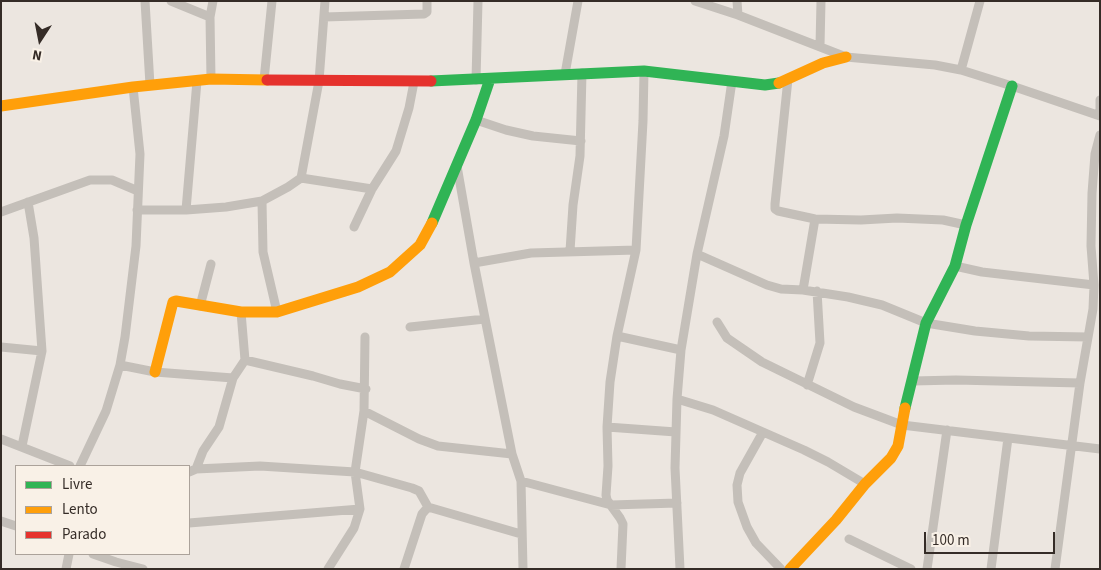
<!DOCTYPE html>
<html>
<head>
<meta charset="utf-8">
<style>
	body { margin:0 }
	#map { position:relative; width:1101px; height:570px; overflow:hidden; background:#ece6e0; font-family:"Source Sans 3",sans-serif }
	canvas { display:block }
	.frame { position:absolute; inset:0; border:2px solid #352c27; pointer-events:none }
	.legend { position:absolute; left:15px; top:465px; width:175px; height:90px; box-sizing:border-box; background:#f9f1e7; border:1px solid #aba29a; margin:0; padding:6px 9px; list-style:none; font-size:15px; color:#352c27 }
	.legend li { display:flex; align-items:center; gap:10px; height:25px }
	.legend b { width:25px; border:1px solid #aba29a }
	.north { position:absolute; left:15px; top:15px; width:50px; height:50px; -webkit-text-stroke:4px #f9f1e7; paint-order:stroke; rotate:191deg; font-size:14px; font-weight:700; line-height:20px; text-align:center; color:#352c27 }
	.north::after { content:''; display:block; margin:auto; width:18px; height:22px; background:#352c27; clip-path:polygon(50% 0,100% 100%,50% 72%,0 100%) }
	.scale { position:absolute; left:924px; top:532px; width:131px; height:22px; box-sizing:border-box; border:2px solid #352c27; border-top:0; padding-left:6px; font-size:15px; line-height:18px; white-space:nowrap; color:#352c27; -webkit-text-stroke:4px #f9f1e7; paint-order:stroke }
</style>
</head>
<body>
<div id="map">
<canvas width="1101" height="570"></canvas>
<div class="frame"></div>
<ul class="legend">
<li><b style="height:6px;background:#30b455"></b>Livre</li>
<li><b style="height:6px;background:#ff9f0a"></b>Lento</li>
<li><b style="height:6px;background:#e5322d"></b>Parado</li>
</ul>
<div class="north">N</div>
<div class="scale">100 m</div>
</div>
<script>
const c = document.querySelector('canvas').getContext('2d');
c.lineJoin = 'round';
function toPath(rows) {
  const path = new Path2D();
  for (const r of rows) {
    path.moveTo(r[0], r[1]);
    for (let i = 2; i < r.length; i += 2) path.lineTo(r[i], r[i + 1]);
  }
  return path;
}
function trace(path, color, width, dash) {
  c.strokeStyle = color;
  c.lineWidth = width;
  c.lineCap = dash ? 'butt' : 'round';
  c.setLineDash(dash || []);
  c.stroke(path);
}
trace(toPath([
	[145,1,150,85],
	[171,1,210,17],
	[695,1,738,15,846,57,935,65,961,70,1012,86,1100,116],
	[737,1,738,15],
	[324,17,424,14,427,12,427,1],
	[820,46,821,1],
	[961,70,980,1],
	[565,74,578,1],
	[211,79,210,17,213,1],
	[788,79,775,204,775,209,778,211,815,219,861,220,897,218,943,220,966,225],
	[264,80,272,1],
	[476,80,478,1],
	[1100,100,1100,113],
	[476,120,506,130,533,136,581,141],
	[457,166,474,263,512,454,521,481,523,569],
	[301,178,372,189],
	[262,201,263,252,277,312],
	[137,210,186,210,226,207,262,201,288,187,301,178,319,81,325,1],
	[186,210,197,81],
	[1,212,90,180,112,180,138,191],
	[354,227,372,189,396,151,409,108,414,82],
	[570,251,573,205,580,156,582,73],
	[697,254,767,285,781,289,803,290,848,297,882,305,926,323,975,331,1029,336,1088,337],
	[474,263,531,253,636,250],
	[955,266,982,272,1094,285],
	[803,290,815,219],
	[200,306,211,264],
	[241,312,245,360],
	[717,322,727,338,762,362,854,407,902,425,1100,449],
	[410,327,485,319],
	[617,336,681,350],
	[1,347,42,351],
	[120,365,155,372,233,378,245,360,313,376,340,384,366,389],
	[913,381,956,380,1080,383],
	[807,385,820,343,817,291],
	[677,399,713,410,804,450,828,462,865,484],
	[364,411,419,439,438,446,512,454],
	[607,427,676,432],
	[763,432,740,473,737,485,738,502,747,527,756,543,781,569],
	[1,439,70,466],
	[22,446,42,351,34,238,28,202],
	[80,466,106,411,120,365,125,337,136,246,140,154,133,87],
	[196,469,203,451,219,427,233,378],
	[189,472,196,469,260,466,355,472,412,488,419,491,428,507],
	[521,481,611,505,677,503],
	[1,521,16,526],
	[189,523,360,509],
	[849,539,911,569],
	[93,554,116,562,143,569],
	[66,569,69,554],
	[328,569,354,528,360,509,355,472,364,411,365,337],
	[404,569,422,514,428,507,521,534],
	[621,569,623,524,620,518,607,500,606,495,608,466,607,427,610,382,617,336,636,250,643,121,644,71],
	[680,569,675,468,677,399,681,350,697,254,724,136,732,81],
	[927,569,947,430],
	[991,569,1008,438],
	[1055,569,1080,383,1093,309,1094,285,1091,246,1092,193,1095,154,1100,135]
]), '#c4bfb9', 9);
trace(toPath([
	[431,81,644,71,765,85,779,83],
	[432,223,476,120,490,79],
	[905,408,926,323,955,266,966,225,1012,86]
]), '#30b455', 11);
trace(toPath([
	[779,83,823,63,846,57],
	[1,106,133,87,211,79,267,80],
	[155,372,173,302,176,301,241,312,277,312,358,287,390,272,420,245,432,223],
	[790,569,836,520,865,484,891,458,898,446,905,408]
]), '#ff9f0a', 11);
trace(toPath([
	[267,80,431,81]
]), '#e5322d', 11);
</script>
</body>
</html>
